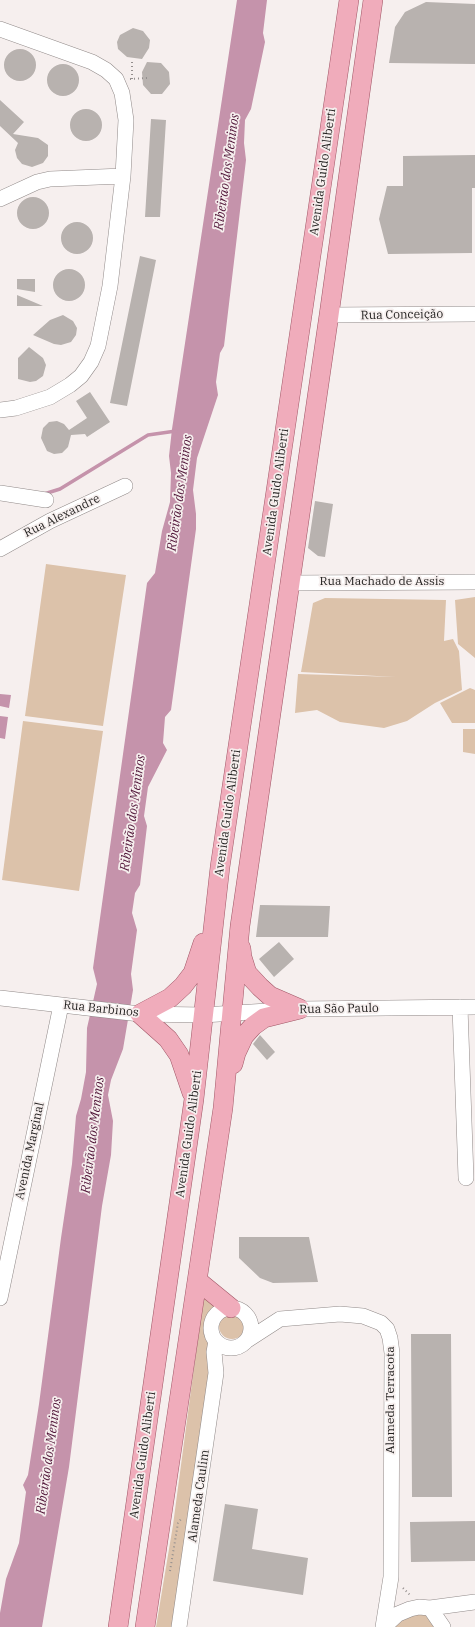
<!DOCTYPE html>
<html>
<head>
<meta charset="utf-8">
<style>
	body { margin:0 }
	canvas { display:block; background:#f6efee }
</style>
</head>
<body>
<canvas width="475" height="1627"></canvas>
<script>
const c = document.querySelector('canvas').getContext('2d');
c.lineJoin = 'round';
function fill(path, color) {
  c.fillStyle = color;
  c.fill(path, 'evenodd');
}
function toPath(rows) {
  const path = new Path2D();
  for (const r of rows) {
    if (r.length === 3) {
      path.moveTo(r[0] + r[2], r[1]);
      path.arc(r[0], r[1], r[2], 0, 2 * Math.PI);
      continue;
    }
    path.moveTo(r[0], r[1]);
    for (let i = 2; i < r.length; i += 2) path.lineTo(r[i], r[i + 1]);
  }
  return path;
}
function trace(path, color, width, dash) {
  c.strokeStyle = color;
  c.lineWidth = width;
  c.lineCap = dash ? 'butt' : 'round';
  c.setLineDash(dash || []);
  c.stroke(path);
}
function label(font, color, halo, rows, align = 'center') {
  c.font = font + ' "IBM Plex Serif",serif';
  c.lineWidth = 3.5;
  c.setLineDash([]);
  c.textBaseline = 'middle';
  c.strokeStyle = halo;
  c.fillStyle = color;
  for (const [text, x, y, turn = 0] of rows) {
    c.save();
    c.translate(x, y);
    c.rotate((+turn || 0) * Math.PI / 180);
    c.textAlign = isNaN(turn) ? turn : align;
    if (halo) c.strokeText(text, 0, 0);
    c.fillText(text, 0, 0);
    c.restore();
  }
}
fill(toPath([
	[46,564,126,575,103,726,25,716],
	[475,597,475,658,458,644,455,600],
	[325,598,446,600,444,641,453,639,459,651,462,690,435,703,407,721,384,728,340,722,317,710,295,713,298,674,396,677,301,672,313,603],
	[470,688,475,690,475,723,452,723,440,703],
	[23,721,103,731,79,891,2,880],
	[463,729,475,729,475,754,463,752],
	[202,1293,218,1305,207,1318,205,1328,212,1358,177,1627,156,1627,173,1525,199,1330],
	[232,1326,13],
	[414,1612,426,1615,439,1627,390,1627]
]), '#dcc2aa');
fill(toPath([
	[237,0,267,0,263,33,265,42,251,109,245,120,244,143,246,160,224,346,220,353,216,382,218,395,197,458,193,490,196,514,196,529,171,710,165,717,163,743,167,750,148,787,144,816,147,826,140,885,135,893,132,913,137,930,131,974,133,990,123,1049,111,1080,108,1095,113,1121,111,1155,102,1206,69,1467,42,1627,0,1627,0,1613,6,1579,19,1543,26,1492,23,1485,28,1475,39,1404,61,1238,72,1164,76,1116,81,1099,86,1072,87,1028,97,984,93,968,147,583,155,573,162,531,170,502,171,473,169,456,172,429],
	[0,694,11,695,9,708,0,706],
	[0,716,8,717,5,739,0,738]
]), '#c593ab');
trace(toPath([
	[44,494,60,489,148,435,176,431]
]), '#c593ab', 3.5);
fill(toPath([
	[426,2,475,4,475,64,389,63,395,27,405,12],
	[133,28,143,31,150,40,149,48,142,59,127,57,118,49,117,42,120,35],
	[20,65,16],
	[147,62,161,63,169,72,170,84,162,94,151,94,143,85,142,72],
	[63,80,16],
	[0,100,24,122,13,134,38,138,48,145,48,156,43,163,32,167,22,164,17,158,15,150,18,143,0,126],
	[86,125,16],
	[151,119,166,120,160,217,145,217],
	[475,155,475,188,472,188,472,253,388,254,379,219,387,186,403,186,403,156],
	[33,213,16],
	[77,238,16],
	[140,256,156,260,127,406,110,403],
	[69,285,16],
	[17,279,35,279,35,292,17,289],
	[17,295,43,306,17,306],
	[63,315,73,321,77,328,76,335,71,342,61,345,54,344,33,335,50,320],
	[29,347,43,358,46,365,43,376,36,381,30,382,18,379,18,358],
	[90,392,110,422,87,437,85,434,71,435,68,447,62,453,54,454,47,451,41,438,43,428,49,422,57,421,64,424,69,430,87,418,76,401],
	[315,501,333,504,325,557,318,556,308,548],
	[260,905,330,906,328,937,256,937],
	[279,942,294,959,274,977,259,959],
	[260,1035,275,1052,267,1060,253,1044],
	[239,1237,309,1237,318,1282,273,1283,260,1278,239,1258],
	[411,1334,451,1334,452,1497,412,1497],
	[225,1504,258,1509,252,1549,308,1558,303,1595,213,1581],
	[475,1521,475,1561,411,1562,410,1522]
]), '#b8b2af');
const minor = toPath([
	[0,29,92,62,106,70,116,79,122,93,126,120,123,176,110,286,98,346,91,362,81,376,70,385,50,397,16,408,0,410],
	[0,199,37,182,50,179,123,176],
	[329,315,475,314],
	[0,493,46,500],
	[0,549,50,521,125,486],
	[289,583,475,582],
	[0,998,140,1014,203,1015,300,1009,475,1007],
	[460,1007,466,1178],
	[0,1298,61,1005],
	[231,1328,20],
	[246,1341,280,1319,340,1314,363,1316,381,1323,387,1329,390,1338,392,1353,391,1577,383,1627],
	[430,1608,443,1627],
	[179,1627,216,1373,214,1352,216,1341],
	[384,1627,398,1614,410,1609,419,1607,430,1608,475,1602]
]);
const major = toPath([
	[241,948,242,957,247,973,260,987,270,996,300,1009],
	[233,1064,236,1053,244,1036,253,1026,264,1018,300,1009],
	[192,1093,179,1055,168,1039,140,1014,170,998,183,986,193,973,203,943],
	[198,1281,231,1308],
	[118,1627,194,1099,220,867,349,0],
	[145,1627,223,1108,240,926,329,315,373,0]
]);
trace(minor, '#918a89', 16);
trace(major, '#a15767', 20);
trace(toPath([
	[130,79,147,78],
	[132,79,132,60],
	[246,1314,257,1317],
	[208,1330,210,1321,214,1314],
	[170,1571,178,1523,181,1519],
	[403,1588,410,1595]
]), '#948f8e', 2, [1, 3]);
trace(minor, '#fff', 15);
trace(major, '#f0acbb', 19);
label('12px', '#211f1e', '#f6efee', [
	["Avenida Guido Aliberti",323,172,-82],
	["Rua Conceição",402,315,-1],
	["Avenida Guido Aliberti",276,492,-82],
	["Rua Alexandre",62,516,-26],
	["Rua Machado de Assis",382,582],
	["Avenida Guido Aliberti",228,813,-82],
	["Rua Barbinos",101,1009,6],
	["Rua São Paulo",339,1009,-1],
	["Avenida Guido Aliberti",189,1134,-82],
	["Avenida Marginal",30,1151,-78],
	["Alameda Terracota",391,1400,-90],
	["Avenida Guido Aliberti",143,1455,-82],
	["Alameda Caulim",199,1496,-82]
]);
label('italic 13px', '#501538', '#f6efee', [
	["Ribeirão dos Meninos",227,172,-82],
	["Ribeirão dos Meninos",180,493,-82],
	["Ribeirão dos Meninos",133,813,-82],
	["Ribeirão dos Meninos",93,1135,-83],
	["Ribeirão dos Meninos",49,1456,-82]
]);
</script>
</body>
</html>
